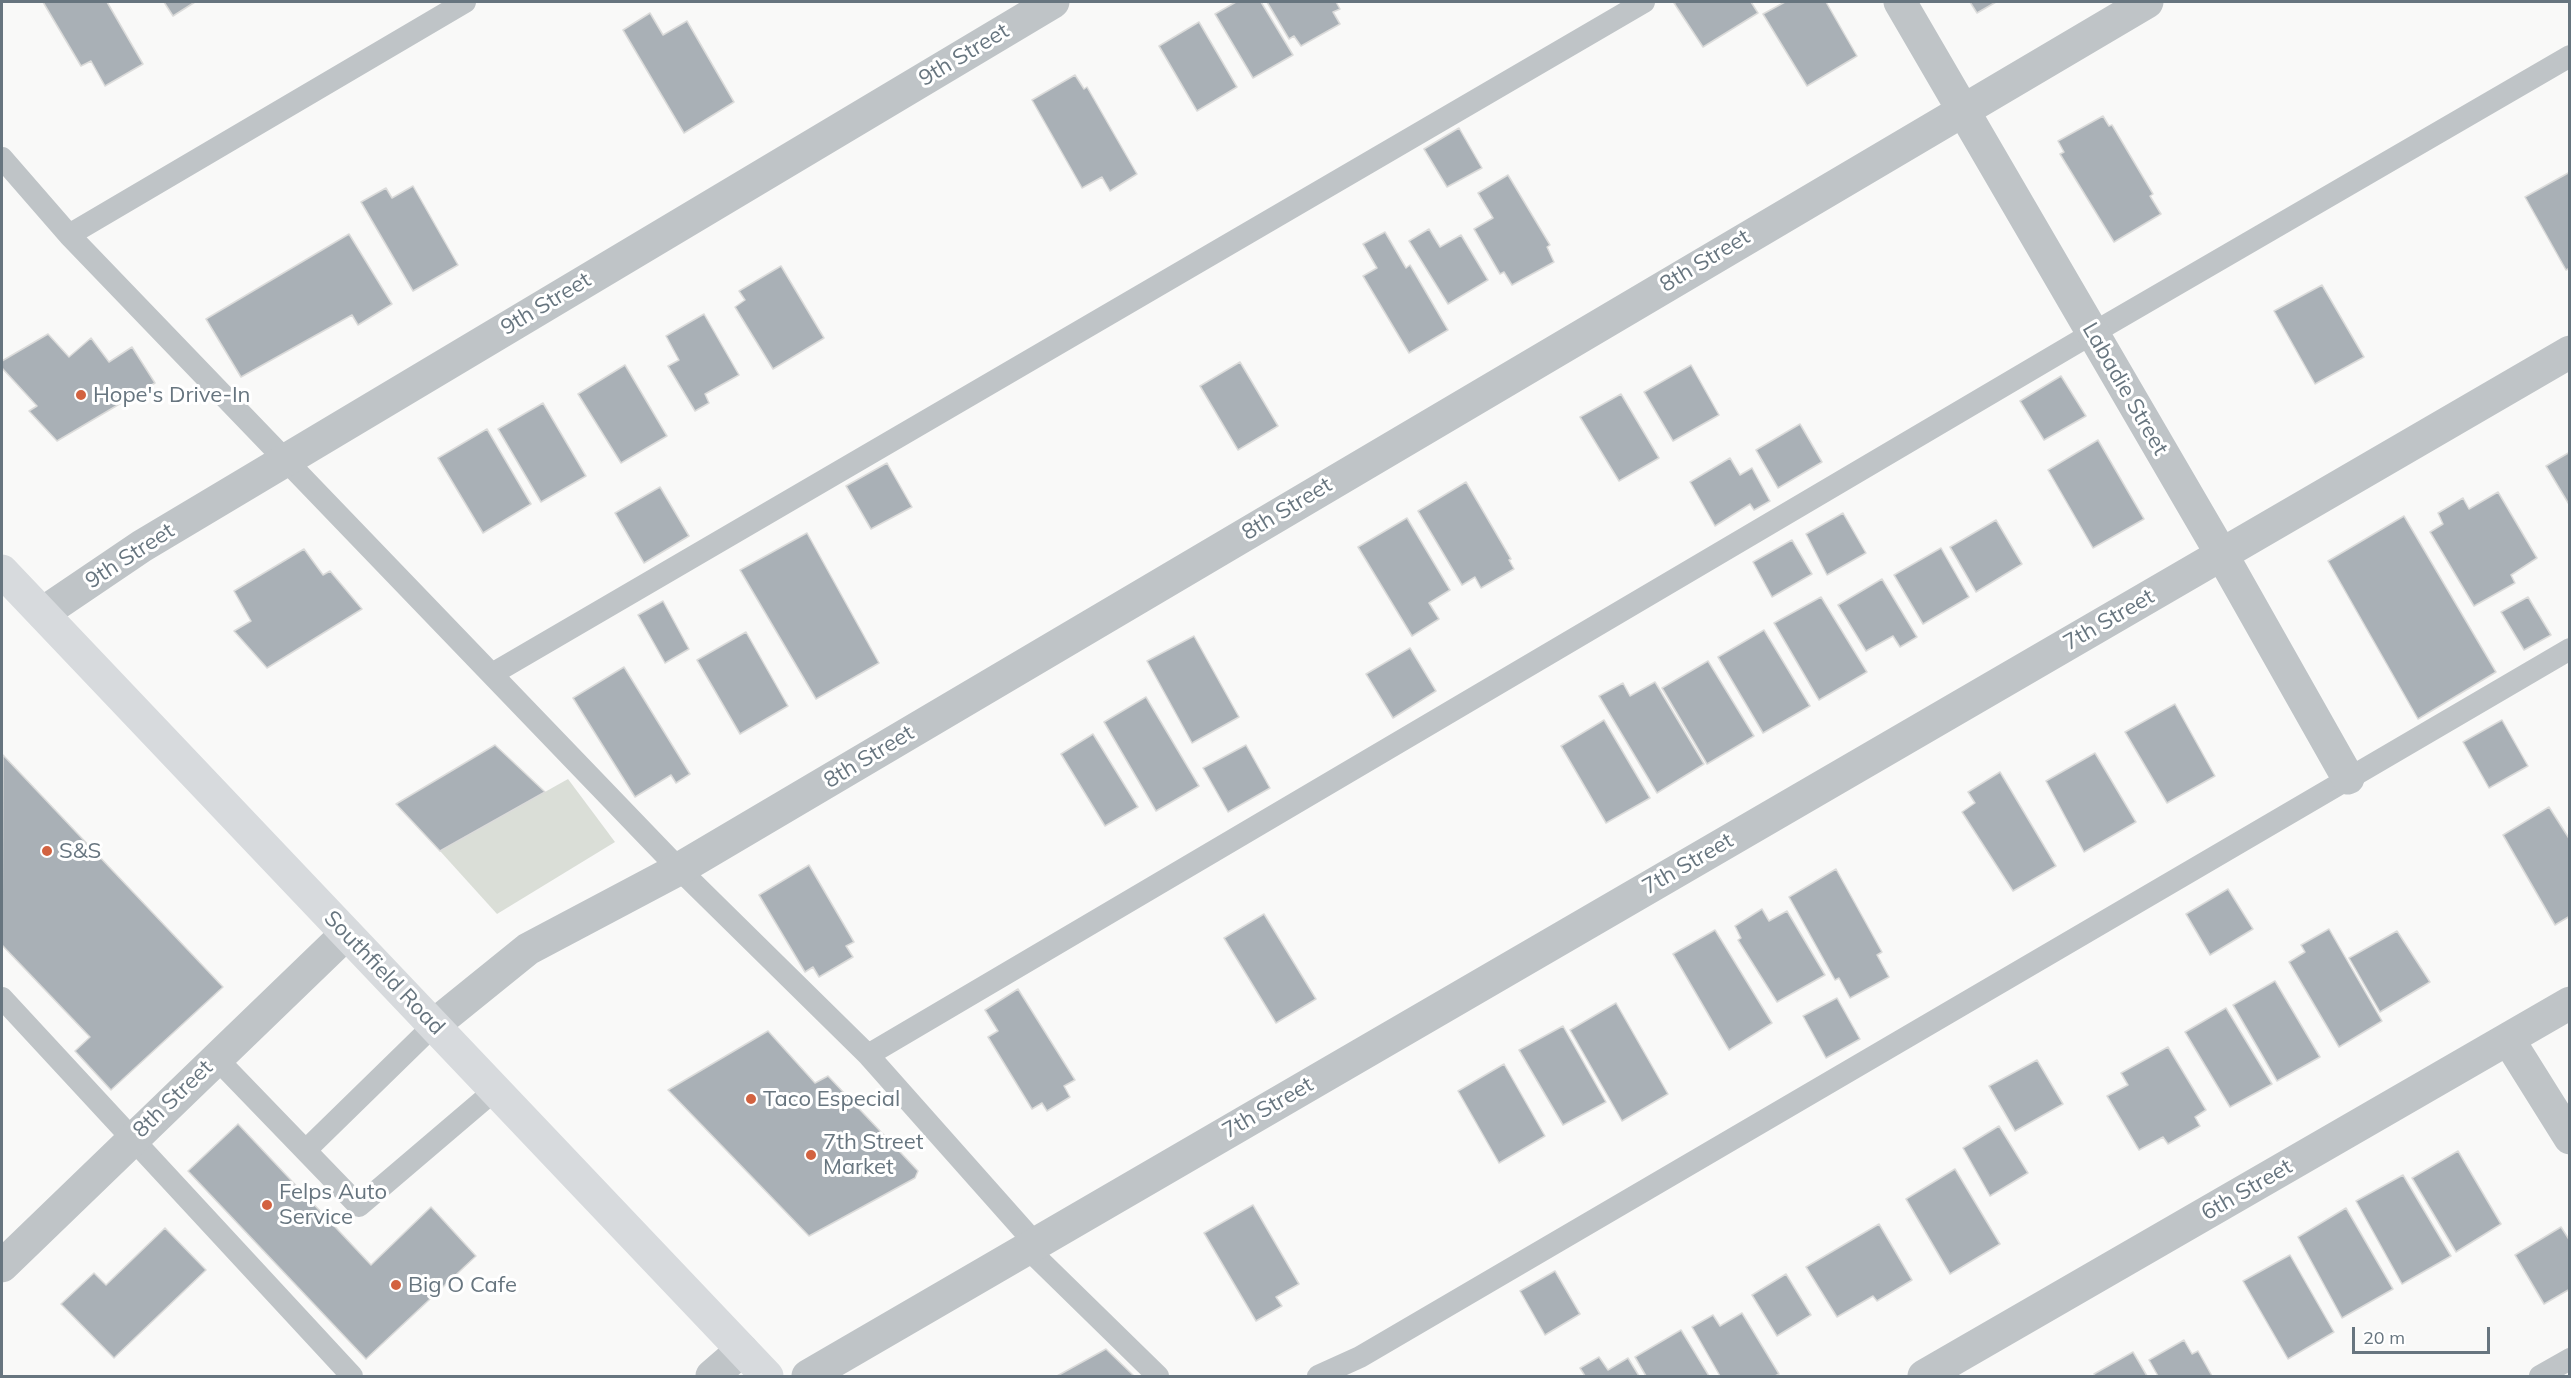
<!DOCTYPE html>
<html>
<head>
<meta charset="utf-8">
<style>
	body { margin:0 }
	#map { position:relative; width:2571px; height:1378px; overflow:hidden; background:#f9f9f8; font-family:Mulish,sans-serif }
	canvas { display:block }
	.frame { position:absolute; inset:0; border:3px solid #67757f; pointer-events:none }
	.scale { position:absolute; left:2352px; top:1327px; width:138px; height:27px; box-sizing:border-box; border:3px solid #67757f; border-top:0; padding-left:8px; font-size:18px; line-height:21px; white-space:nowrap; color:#67757f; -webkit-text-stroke:4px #fff; paint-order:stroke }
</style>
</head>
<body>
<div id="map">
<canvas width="2571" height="1378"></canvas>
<div class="frame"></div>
<div class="scale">20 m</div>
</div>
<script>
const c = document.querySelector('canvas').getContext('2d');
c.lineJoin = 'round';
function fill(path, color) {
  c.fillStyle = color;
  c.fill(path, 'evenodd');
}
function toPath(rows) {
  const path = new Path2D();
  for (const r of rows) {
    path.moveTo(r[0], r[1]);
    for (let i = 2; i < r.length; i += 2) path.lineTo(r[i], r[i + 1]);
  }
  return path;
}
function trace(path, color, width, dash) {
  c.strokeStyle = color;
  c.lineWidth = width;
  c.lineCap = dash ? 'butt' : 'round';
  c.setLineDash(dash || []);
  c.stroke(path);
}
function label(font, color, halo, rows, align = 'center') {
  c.font = font + ' Mulish,sans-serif';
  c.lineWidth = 6;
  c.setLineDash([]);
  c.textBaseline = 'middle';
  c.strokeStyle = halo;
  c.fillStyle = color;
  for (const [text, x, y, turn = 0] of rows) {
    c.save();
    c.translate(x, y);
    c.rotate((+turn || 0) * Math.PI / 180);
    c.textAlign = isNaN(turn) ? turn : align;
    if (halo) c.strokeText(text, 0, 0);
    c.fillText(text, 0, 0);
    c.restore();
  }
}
fill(toPath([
	[568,779,615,842,497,914,440,851]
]), '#daded7');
const building = toPath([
	[43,2,107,2,143,64,105,86,91,61,81,66,43,2],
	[164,2,195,2,173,16,164,2],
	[1236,2,1261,2,1293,55,1253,78,1215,14,1236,2],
	[1267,2,1336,2,1340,9,1333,12,1340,24,1301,46,1294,36,1289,39,1267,2],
	[1677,2,1751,2,1758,13,1703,47,1674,3,1677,2],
	[1785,2,1826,2,1857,56,1807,86,1763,14,1785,2],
	[1970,2,1996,2,1977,13,1970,2],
	[650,13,663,35,687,21,734,102,684,133,623,30,650,13],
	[1199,22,1237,87,1197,111,1159,46,1199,22],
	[1075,75,1084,89,1087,87,1137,174,1110,191,1102,177,1082,188,1032,100,1075,75],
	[2103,116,2109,126,2112,125,2153,194,2150,196,2161,214,2114,242,2060,154,2064,152,2058,141,2103,116],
	[1459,128,1482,168,1447,187,1424,149,1459,128],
	[2570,172,2570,268,2566,270,2525,197,2570,172],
	[1508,175,1550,245,1547,247,1554,262,1512,285,1504,272,1500,274,1474,229,1493,218,1478,193,1508,175],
	[413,186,458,265,413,291,361,202,386,188,392,198,413,186],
	[1429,229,1440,247,1461,235,1488,280,1448,304,1409,241,1429,229],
	[1385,232,1406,268,1410,265,1448,330,1409,353,1363,276,1377,268,1363,244,1385,232],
	[349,234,392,304,358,325,352,315,241,377,206,319,349,234],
	[781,266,824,338,773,369,735,307,745,300,739,291,781,266],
	[2322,285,2364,357,2315,384,2274,311,2322,285],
	[704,314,739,375,705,394,709,403,695,411,668,366,679,360,666,336,704,314],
	[48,334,69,357,91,338,109,362,132,347,155,383,57,441,29,411,37,406,2,368,2,361,48,334],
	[1240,362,1278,426,1238,450,1200,386,1240,362],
	[625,365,667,436,621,463,578,394,625,365],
	[1691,365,1719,415,1673,441,1644,392,1691,365],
	[2061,376,2086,416,2044,440,2020,401,2061,376],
	[1621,394,1659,458,1619,481,1580,417,1621,394],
	[543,403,586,476,541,502,498,429,543,403],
	[1800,424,1822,462,1778,488,1756,450,1800,424],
	[487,429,531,504,483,533,438,458,487,429],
	[2098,440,2144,519,2093,548,2048,470,2098,440],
	[2570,452,2570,506,2546,466,2570,452],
	[1730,458,1740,475,1752,468,1770,501,1754,510,1750,504,1715,526,1690,482,1730,458],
	[887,463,912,507,871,529,846,486,887,463],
	[1466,482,1511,559,1509,560,1514,569,1481,588,1475,577,1462,585,1418,511,1466,482],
	[660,487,689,536,644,563,615,513,660,487],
	[2498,492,2537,558,2511,575,2515,583,2474,606,2430,532,2443,524,2438,513,2463,498,2469,509,2498,492],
	[1843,513,1866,553,1827,575,1806,534,1843,513],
	[2404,516,2496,672,2418,719,2328,561,2404,516],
	[1407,518,1450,590,1429,603,1439,619,1412,636,1358,547,1407,518],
	[1996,520,2022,564,1976,592,1950,547,1996,520],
	[807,533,879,663,816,699,740,570,807,533],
	[1792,540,1812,574,1772,597,1753,562,1792,540],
	[1941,548,1969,597,1923,624,1894,575,1941,548],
	[304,549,323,575,330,571,362,609,267,668,234,631,251,621,234,591,304,549],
	[1882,579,1917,637,1900,647,1893,636,1866,651,1838,605,1882,579],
	[1821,597,1867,672,1819,700,1774,623,1821,597],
	[2528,597,2551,635,2524,650,2501,612,2528,597],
	[663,601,689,649,665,663,638,615,663,601],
	[1764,630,1810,706,1763,733,1718,657,1764,630],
	[746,632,788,706,740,734,697,660,746,632],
	[1194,636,1239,717,1192,743,1147,661,1194,636],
	[1410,648,1436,691,1393,718,1366,674,1410,648],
	[1708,661,1754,736,1707,764,1662,688,1708,661],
	[624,667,690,774,676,783,671,775,635,797,573,698,624,667],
	[1655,682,1704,764,1657,793,1599,696,1623,683,1630,696,1655,682],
	[1146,697,1199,786,1156,811,1104,722,1146,697],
	[2175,704,2215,776,2167,803,2125,732,2175,704],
	[1604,720,1650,798,1606,823,1561,746,1604,720],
	[2502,720,2528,766,2489,788,2463,742,2502,720],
	[1093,734,1138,807,1105,826,1061,754,1093,734],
	[495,745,545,792,440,851,396,804,495,745],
	[1246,745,1270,788,1228,812,1203,768,1246,745],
	[2095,753,2136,822,2084,852,2046,781,2095,753],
	[3,755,223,987,111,1090,75,1051,90,1037,2,945,3,755],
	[2000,772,2056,866,2013,891,1962,812,1975,803,1968,792,2000,772],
	[2549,807,2570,840,2570,916,2555,925,2503,835,2549,807],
	[809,865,854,942,846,946,853,957,819,977,813,967,805,972,759,895,809,865],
	[1836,869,1882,952,1877,955,1889,977,1850,998,1839,978,1835,980,1789,897,1836,869],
	[2228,889,2253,929,2210,955,2186,914,2228,889],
	[1762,909,1769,921,1787,911,1825,975,1777,1002,1738,940,1741,938,1735,926,1762,909],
	[1264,914,1316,999,1276,1023,1224,938,1264,914],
	[2329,929,2382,1021,2339,1047,2289,962,2305,952,2301,945,2329,929],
	[1715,930,1772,1023,1729,1050,1673,954,1715,930],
	[2397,931,2430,982,2380,1012,2349,958,2397,931],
	[2275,981,2320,1057,2277,1081,2233,1005,2275,981],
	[1018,989,1075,1080,1064,1086,1070,1097,1047,1111,1042,1103,1032,1109,988,1037,998,1031,985,1010,1018,989],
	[1837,998,1860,1039,1826,1058,1803,1016,1837,998],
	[1616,1003,1668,1094,1622,1121,1570,1030,1616,1003],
	[2226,1008,2272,1084,2230,1107,2185,1032,2226,1008],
	[1563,1026,1606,1102,1563,1125,1519,1050,1563,1026],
	[768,1031,815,1083,828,1076,918,1171,915,1178,809,1236,668,1090,768,1031],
	[2168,1047,2206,1110,2195,1117,2200,1126,2168,1144,2163,1137,2139,1150,2107,1096,2128,1085,2121,1073,2168,1047],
	[2037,1060,2063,1104,2015,1131,1989,1086,2037,1060],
	[1504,1064,1545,1136,1499,1163,1458,1091,1504,1064],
	[238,1124,371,1265,431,1207,476,1256,366,1359,188,1171,238,1124],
	[1999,1126,2028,1173,1990,1196,1963,1148,1999,1126],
	[2458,1151,2501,1224,2456,1252,2412,1178,2458,1151],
	[1955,1169,2000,1244,1950,1274,1906,1199,1955,1169],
	[2403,1175,2451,1256,2402,1284,2356,1201,2403,1175],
	[1253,1205,1299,1284,1276,1297,1282,1306,1256,1321,1204,1233,1253,1205],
	[2346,1208,2393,1289,2342,1318,2298,1237,2346,1208],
	[1879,1224,1912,1280,1877,1301,1873,1296,1837,1317,1806,1267,1879,1224],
	[2561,1227,2570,1241,2570,1289,2544,1304,2515,1255,2561,1227],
	[165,1228,206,1270,114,1358,61,1304,94,1273,106,1285,165,1228],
	[2290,1255,2334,1332,2288,1359,2243,1281,2290,1255],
	[1555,1271,1580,1314,1545,1335,1520,1291,1555,1271],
	[1786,1274,1811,1315,1777,1336,1752,1295,1786,1274],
	[1742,1313,1779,1374,1775,1376,1720,1376,1692,1327,1713,1315,1720,1326,1742,1313],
	[1681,1330,1709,1376,1646,1376,1635,1357,1681,1330],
	[2184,1340,2192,1354,2198,1351,2212,1376,2158,1376,2149,1360,2184,1340],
	[1106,1349,1134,1376,1057,1376,1106,1349],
	[2133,1352,2147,1376,2095,1376,2094,1374,2133,1352],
	[1599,1357,1608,1370,1628,1358,1639,1376,1585,1376,1580,1368,1599,1357]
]);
fill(building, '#a9b0b6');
trace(building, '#dbdbda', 1.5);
trace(toPath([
	[2,158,69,235,679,869,868,1055,1035,1243],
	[69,235,465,2],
	[492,674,1644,2],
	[2,998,352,1376],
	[868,1055,2093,333,2570,56],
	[216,1058,359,1206,494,1091],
	[306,1150,434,1025],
	[1027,1248,1158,1376],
	[1318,1376,1360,1357,2570,649],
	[2540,1376,2570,1359]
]), '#bfc4c7', 22);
trace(toPath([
	[1900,2,2222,555,2348,778],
	[43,613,142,546,1053,2],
	[434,1025,528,949,679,869,2147,2],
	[2508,1039,2570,1138],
	[2,1266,346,934],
	[712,1376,742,1350],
	[808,1376,2570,352],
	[1924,1376,2570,1003]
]), '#bfc4c7', 33);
trace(toPath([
	[2,571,767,1376]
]), '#d7dadd', 33);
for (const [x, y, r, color] of [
	[81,395,6,"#d26240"],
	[47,851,6,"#d26240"],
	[751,1099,6,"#d26240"],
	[811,1155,6,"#d26240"],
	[267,1205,6,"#d26240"],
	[396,1285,6,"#d26240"]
]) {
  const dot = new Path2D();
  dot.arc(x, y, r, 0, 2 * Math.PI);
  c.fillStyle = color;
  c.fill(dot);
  trace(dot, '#fff', 2);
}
label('22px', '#67757f', '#fff', [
	["9th Street",964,55,-31],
	["8th Street",1705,261,-31],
	["9th Street",546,304,-31],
	["Labadie Street",2125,389,60],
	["8th Street",1287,509,-31],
	["9th Street",130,556,-33],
	["7th Street",2109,620,-30],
	["8th Street",869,757,-31],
	["7th Street",1688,864,-30],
	["Southfield Road",384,973,46],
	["8th Street",173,1099,-44],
	["7th Street",1268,1108,-30],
	["6th Street",2247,1190,-30]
]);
label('22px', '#67757f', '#fff', [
	["Hope's Drive-In",93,395],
	["S&S",59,851],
	["Taco Especial",763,1099],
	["7th Street",823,1142],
	["Market",823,1167],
	["Felps Auto",279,1192],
	["Service",279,1217],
	["Big O Cafe",408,1285]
], 'left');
</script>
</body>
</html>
